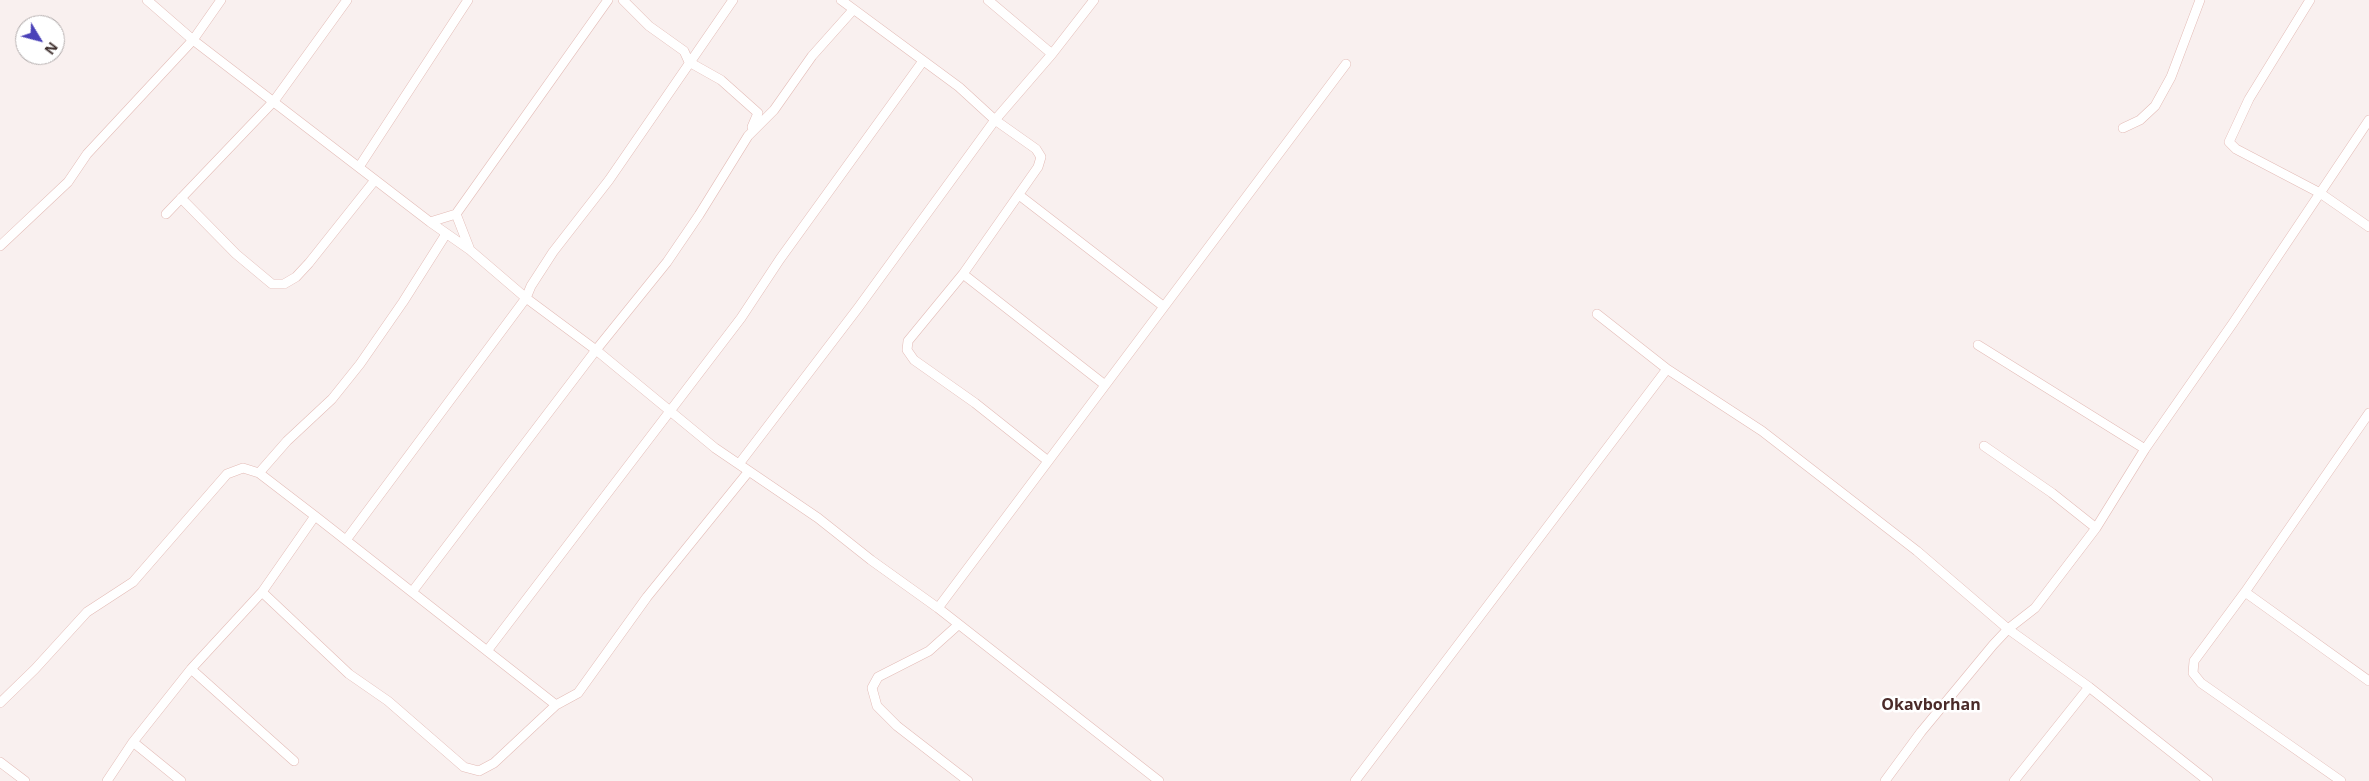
<!DOCTYPE html>
<html>
<head>
<meta charset="utf-8">
<style>
	body { margin:0 }
	#map { position:relative; width:2369px; height:781px; overflow:hidden; background:#f9f0ef; font-family:"Open Sans",sans-serif }
	canvas { display:block }
	.north { position:absolute; left:15px; top:15px; width:50px; height:50px; box-sizing:border-box; background:#fff; border:1px solid #b1abab; border-radius:50%; rotate:127deg; font-size:14px; font-weight:700; line-height:20px; text-align:center; color:#3d2e2c }
	.north::after { content:''; display:block; margin:auto; width:18px; height:22px; background:#4a41b8; clip-path:polygon(50% 0,100% 100%,50% 72%,0 100%) }
</style>
</head>
<body>
<div id="map">
<canvas width="2369" height="781"></canvas>
<div class="north">N</div>
</div>
<script>
const c = document.querySelector('canvas').getContext('2d');
c.lineJoin = 'round';
function toPath(rows) {
  const path = new Path2D();
  for (const r of rows) {
    path.moveTo(r[0], r[1]);
    for (let i = 2; i < r.length; i += 2) path.lineTo(r[i], r[i + 1]);
  }
  return path;
}
function trace(path, color, width, dash) {
  c.strokeStyle = color;
  c.lineWidth = width;
  c.lineCap = dash ? 'butt' : 'round';
  c.setLineDash(dash || []);
  c.stroke(path);
}
function label(font, color, halo, rows, align = 'center') {
  c.font = font + ' "Open Sans",sans-serif';
  c.lineWidth = 5;
  c.setLineDash([]);
  c.textBaseline = 'middle';
  c.strokeStyle = halo;
  c.fillStyle = color;
  for (const [text, x, y, turn = 0] of rows) {
    c.save();
    c.translate(x, y);
    c.rotate((+turn || 0) * Math.PI / 180);
    c.textAlign = isNaN(turn) ? turn : align;
    if (halo) c.strokeText(text, 0, 0);
    c.fillText(text, 0, 0);
    c.restore();
  }
}
const minor = toPath([
	[147,0,193,40,430,222,470,250],
	[608,0,456,214,470,250,526,298,596,350,715,448,818,518,871,560,938,608,1159,781],
	[623,0,649,26,684,51,689,62,721,80,758,113,752,127],
	[841,0,959,87,995,120,1036,149,1041,157,1038,167,963,274,908,341,907,350,914,360,975,403,1048,461],
	[988,0,1052,54],
	[2310,0,2249,99,2229,142,2236,149,2320,193,2369,227],
	[2123,128,2140,120,2155,106,2171,77,2200,0],
	[359,167,468,0],
	[1019,195,1163,306],
	[181,198,236,254,272,284,284,284,296,277,309,263,375,180],
	[166,214,274,101,347,0],
	[430,222,456,214],
	[446,234,403,302,360,364,332,399,287,441,259,473,315,516,262,592,349,674,388,701,464,767,479,771,494,763,556,705,578,693,647,597,749,471],
	[0,246,68,182,87,154,193,40,221,0],
	[963,274,1105,385],
	[1597,314,1667,369,1762,431,1917,551,2008,629,2089,687,2014,781],
	[1978,345,2145,449],
	[2369,413,2245,592,2369,681],
	[1984,446,2052,493,2096,528],
	[739,464,858,308,995,120,1052,54,1094,0],
	[315,516,556,705],
	[346,540,526,298,531,286,553,252,609,180,733,0],
	[412,592,596,350,667,262,699,215,748,136,774,110,812,56,853,10],
	[2245,592,2194,661,2193,673,2201,683,2341,781],
	[938,608,1346,64],
	[958,625,929,651,878,677,872,688,877,706,897,726,968,781],
	[487,651,741,318,780,259,923,61],
	[191,669,294,761],
	[2089,687,2208,781],
	[0,703,35,669,87,612,133,582,227,474,243,468,259,473],
	[0,762,25,781],
	[107,781,133,742],
	[181,781,133,742,191,669,262,592],
	[1355,781,1667,369],
	[1885,781,1921,732,1993,645,2008,629,2035,608,2096,528,2145,449,2233,323,2369,120]
]);
trace(minor, '#e3bbb6', 10);
trace(minor, '#fff', 9);
label('bold 16px', '#4b2b29', '#fff', [
	["Okavborhan",1931,705]
]);
</script>
</body>
</html>
